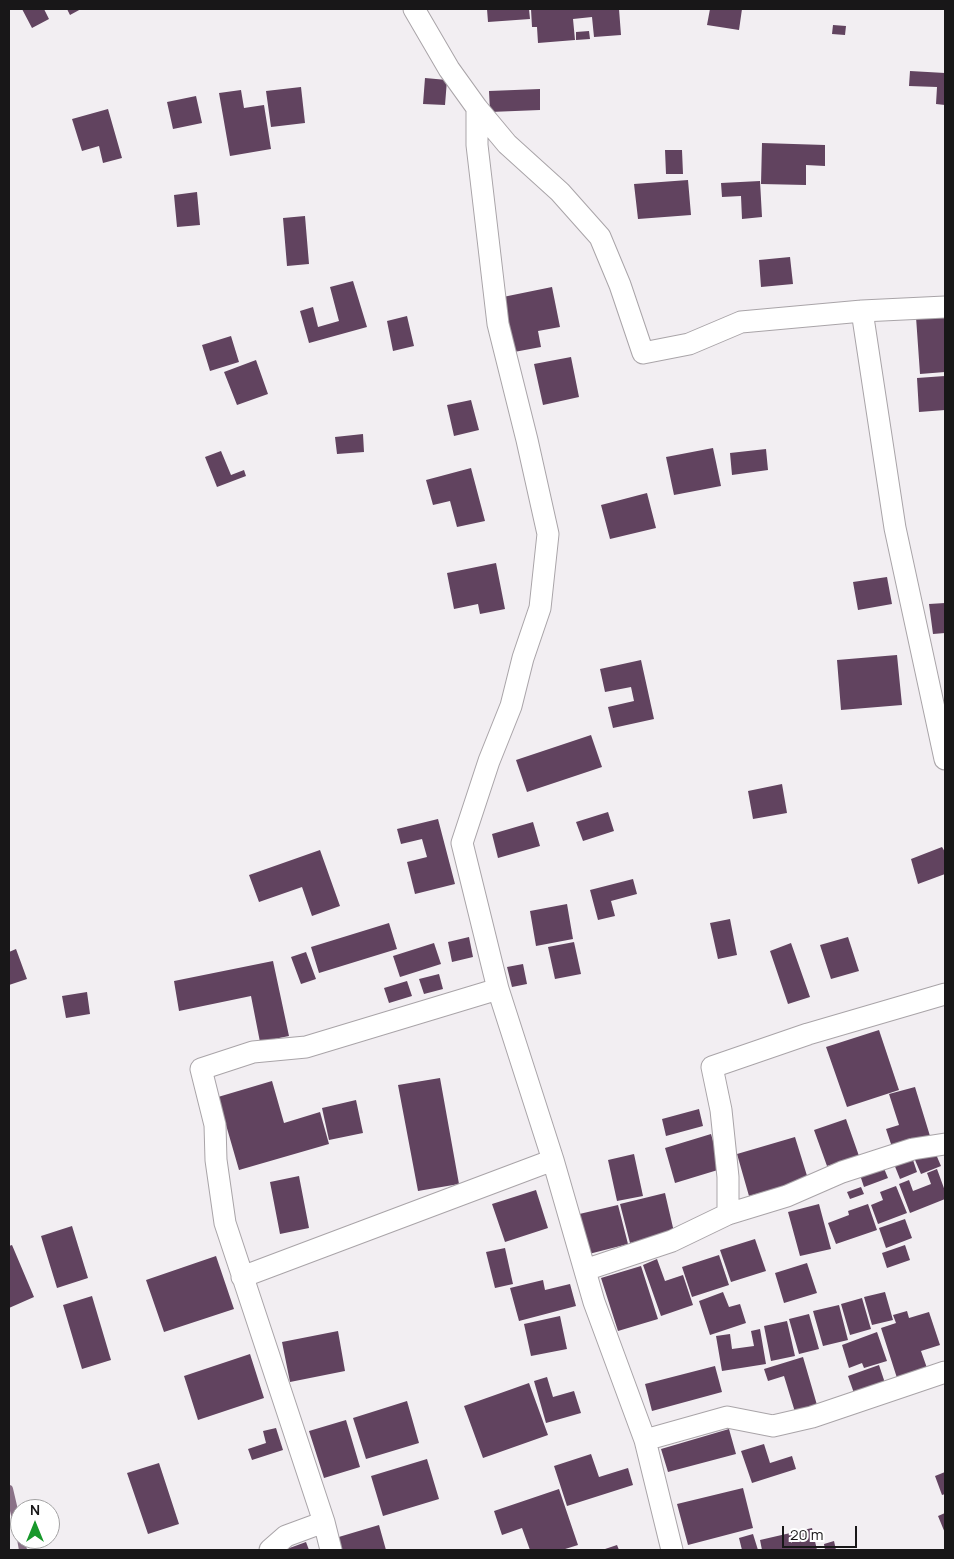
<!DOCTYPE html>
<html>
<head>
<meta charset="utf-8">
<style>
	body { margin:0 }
	#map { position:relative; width:954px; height:1559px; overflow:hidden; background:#f2eef2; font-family:Manrope,sans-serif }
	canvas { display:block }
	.frame { position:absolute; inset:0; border:10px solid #181718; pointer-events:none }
	.north { position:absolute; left:10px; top:1499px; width:50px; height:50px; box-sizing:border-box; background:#fff; border:1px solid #a3a2a3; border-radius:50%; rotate:0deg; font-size:14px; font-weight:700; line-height:20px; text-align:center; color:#181718 }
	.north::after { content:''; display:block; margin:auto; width:18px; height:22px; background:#18982b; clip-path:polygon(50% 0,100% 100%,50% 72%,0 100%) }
	.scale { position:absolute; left:782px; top:1526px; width:75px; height:22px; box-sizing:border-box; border:2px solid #181718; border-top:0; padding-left:6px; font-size:15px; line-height:18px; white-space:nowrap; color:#181718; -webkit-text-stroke:4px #fff; paint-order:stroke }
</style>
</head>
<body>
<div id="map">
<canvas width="954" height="1559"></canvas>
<div class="frame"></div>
<div class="north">N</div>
<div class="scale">20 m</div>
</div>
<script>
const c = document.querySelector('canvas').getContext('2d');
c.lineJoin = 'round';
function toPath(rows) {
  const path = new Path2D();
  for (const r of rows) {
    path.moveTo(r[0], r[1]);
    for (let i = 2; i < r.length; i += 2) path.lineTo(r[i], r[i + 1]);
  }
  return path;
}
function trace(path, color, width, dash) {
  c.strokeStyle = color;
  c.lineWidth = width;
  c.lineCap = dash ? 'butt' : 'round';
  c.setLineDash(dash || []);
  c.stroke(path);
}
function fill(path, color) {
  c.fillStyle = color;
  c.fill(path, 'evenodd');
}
trace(toPath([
	[9,1489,20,1536],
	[21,1539,23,1550]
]), '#8a7187', 8);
fill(toPath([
	[22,9,44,9,49,19,32,28],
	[67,9,81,9,70,15],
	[487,9,529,9,530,19,488,22],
	[531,9,573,9,573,15,573,9,619,9,621,35,594,37,592,17,573,19,575,40,538,43,537,27,532,27],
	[710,9,742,9,739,30,707,25],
	[833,25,846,26,845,35,832,34],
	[589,31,590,39,576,40,576,32],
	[910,71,945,73,945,105,936,104,937,87,909,86],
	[425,78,447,80,445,105,423,104],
	[301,87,305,123,271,127,266,91],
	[540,89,540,110,490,112,489,91],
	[241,90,244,108,264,105,271,149,230,156,219,93],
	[196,96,202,123,173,129,167,102],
	[108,109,122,158,103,163,99,146,82,151,72,119],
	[762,143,825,145,825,166,806,165,806,185,761,184],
	[665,150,682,150,683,174,666,174],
	[688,180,691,215,638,219,634,184],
	[760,181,762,217,742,219,741,196,722,197,721,183],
	[197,192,200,225,177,227,174,195],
	[305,216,309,264,287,266,283,218],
	[790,257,793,284,761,287,759,260],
	[353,281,367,327,309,343,300,311,313,307,318,327,339,321,330,287],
	[552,287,560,327,538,331,541,347,514,352,503,297],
	[945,315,945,372,920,374,916,317],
	[407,316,414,346,393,351,387,321],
	[231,336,239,362,210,371,202,345],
	[571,357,579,397,543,405,534,364],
	[256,360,268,394,237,405,224,372],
	[945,376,945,410,919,412,917,378],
	[471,400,479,430,454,436,447,405],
	[363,434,364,452,337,454,335,437],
	[713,448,721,486,674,495,666,457],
	[766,449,768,470,732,475,730,453],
	[221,451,231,475,244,470,246,476,217,487,205,457],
	[471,468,485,521,457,527,450,501,433,505,426,480],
	[647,493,656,528,610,539,601,505],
	[496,563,505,609,480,614,478,604,454,609,447,573],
	[887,577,892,604,858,610,853,582],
	[945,603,945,633,933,634,929,604],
	[897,655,902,705,841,710,837,660],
	[641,660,654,719,613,728,608,707,634,701,631,687,605,692,600,669],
	[591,735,602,767,527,792,516,760],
	[782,784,787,813,753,819,748,791],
	[608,812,614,831,583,841,576,822],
	[438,819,455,884,415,894,407,862,427,857,422,839,401,844,397,829],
	[533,822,540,846,498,858,492,834],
	[942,847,945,852,945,874,918,884,911,859],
	[320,850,340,906,312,916,302,887,259,902,249,875],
	[633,879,637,894,611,901,615,916,598,920,590,890],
	[567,904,573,939,536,946,530,911],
	[730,919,737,955,718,959,710,923],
	[389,923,397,949,319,973,311,947],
	[469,937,473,957,452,962,448,942],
	[848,937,859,971,831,979,820,945],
	[574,942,581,974,555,979,548,947],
	[434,943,441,964,400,977,393,956],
	[791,943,810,997,788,1004,770,951],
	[16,949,27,979,9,985,9,952],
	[306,952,316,979,301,984,291,957],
	[273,961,289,1036,260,1042,251,996,179,1011,174,981],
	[523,964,527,984,512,987,507,967],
	[439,974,443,989,424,994,419,979],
	[407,981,412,996,389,1003,384,988],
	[87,992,90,1014,66,1018,62,996],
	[879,1030,899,1090,847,1107,826,1047],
	[440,1078,459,1184,418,1191,398,1085],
	[272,1081,284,1123,320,1112,329,1144,239,1170,218,1097],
	[915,1087,930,1136,892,1147,886,1129,899,1125,889,1094],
	[356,1100,363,1133,329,1140,322,1108],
	[699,1109,703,1126,666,1136,662,1119],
	[846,1119,859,1156,827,1166,814,1130],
	[711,1134,721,1169,675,1183,665,1148],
	[795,1137,808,1179,749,1196,737,1154],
	[935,1152,941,1166,921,1174,915,1160],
	[634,1154,643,1196,617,1201,608,1160],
	[912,1157,917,1172,900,1179,894,1164],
	[883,1166,888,1178,864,1187,860,1175],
	[937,1169,945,1191,945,1199,910,1213,899,1184,909,1180,913,1191,931,1184,927,1173],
	[299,1176,309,1228,280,1234,270,1182],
	[896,1186,907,1213,878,1224,871,1205,883,1200,880,1192],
	[861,1187,864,1194,850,1199,847,1192],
	[536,1190,548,1228,505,1242,492,1204],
	[665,1193,674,1232,630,1243,620,1204],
	[819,1204,831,1249,800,1256,788,1212],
	[868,1204,877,1230,836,1244,828,1223,849,1215,848,1211],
	[618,1205,628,1244,585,1255,575,1215],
	[905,1219,912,1238,886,1248,879,1228],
	[72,1226,88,1278,57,1288,41,1236],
	[755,1239,766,1271,731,1282,720,1250],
	[12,1245,34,1297,9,1308,9,1246],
	[905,1245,910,1260,887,1268,882,1253],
	[505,1248,513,1284,495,1288,486,1252],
	[719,1255,729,1285,692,1297,682,1267],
	[216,1256,234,1309,164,1332,146,1280],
	[657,1259,665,1281,683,1275,693,1305,661,1316,643,1265],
	[807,1263,817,1293,784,1303,775,1273],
	[641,1266,658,1319,618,1331,601,1278],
	[543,1280,545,1290,570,1284,576,1306,519,1321,510,1288],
	[723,1292,729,1307,740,1304,746,1323,710,1335,699,1301],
	[885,1292,893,1320,872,1325,864,1297],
	[92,1296,111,1360,82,1369,63,1305],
	[862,1298,871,1329,850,1335,841,1304],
	[839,1305,848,1340,823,1346,813,1311],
	[907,1311,909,1318,929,1312,940,1345,921,1351,927,1368,897,1378,881,1328,896,1323,893,1315],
	[809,1314,819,1349,799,1354,789,1319],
	[560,1316,567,1349,531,1356,524,1324],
	[787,1321,795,1356,771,1361,764,1326],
	[760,1329,766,1364,722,1371,716,1336,730,1334,732,1349,754,1346,751,1331],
	[338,1331,345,1371,290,1382,282,1342],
	[877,1332,887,1361,864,1368,862,1363,849,1368,842,1345],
	[250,1354,264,1398,198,1420,184,1376],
	[803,1357,817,1405,795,1412,784,1376,768,1381,764,1369],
	[879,1365,886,1386,855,1396,848,1376],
	[715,1366,722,1392,652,1411,645,1384],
	[547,1377,553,1397,574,1391,581,1413,546,1423,534,1381],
	[529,1383,548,1435,483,1458,464,1406],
	[407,1401,419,1443,366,1459,353,1418],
	[346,1420,360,1467,324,1478,309,1431],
	[276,1428,283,1450,252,1460,248,1449,266,1443,263,1431],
	[729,1429,736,1454,668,1472,661,1449],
	[764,1444,770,1463,792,1456,796,1469,752,1483,741,1451],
	[591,1454,599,1477,628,1468,633,1485,567,1506,554,1466],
	[427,1459,439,1499,383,1516,371,1476],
	[159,1463,179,1524,148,1534,127,1473],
	[945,1472,945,1494,942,1495,935,1476],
	[743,1488,753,1528,688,1545,677,1504],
	[559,1489,578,1545,562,1550,530,1550,522,1528,502,1535,494,1511],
	[945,1513,945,1533,938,1516],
	[379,1525,386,1550,336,1550,332,1539],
	[812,1528,817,1550,762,1550,760,1540],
	[753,1534,758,1550,742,1550,739,1538],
	[834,1541,836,1550,825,1550,824,1544],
	[306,1542,309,1550,284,1550],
	[617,1545,619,1550,602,1550]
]), '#61435f');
const minor = toPath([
	[414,9,449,69,477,108,507,144,560,192,600,237,620,285,643,353,689,344,741,322,862,311,945,307],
	[477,108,477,145,498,324,527,440,548,534,540,608,523,658,511,706,489,761,462,843,498,989,553,1160,594,1302,645,1440,672,1550],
	[862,311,895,528,945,759],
	[728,1214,728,1177,721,1110,712,1067,808,1034,945,994],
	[585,1270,672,1241,728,1214,787,1196,842,1172,913,1149,945,1144],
	[242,1277,553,1160],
	[645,1440,727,1417,773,1426,812,1417,945,1372],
	[270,1550,286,1536,324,1522],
	[331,1550,324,1522,225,1223,216,1160,215,1125,201,1069,253,1052,306,1047,498,989]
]);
trace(minor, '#a9a4a8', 23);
trace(minor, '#fff', 21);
</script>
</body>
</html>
